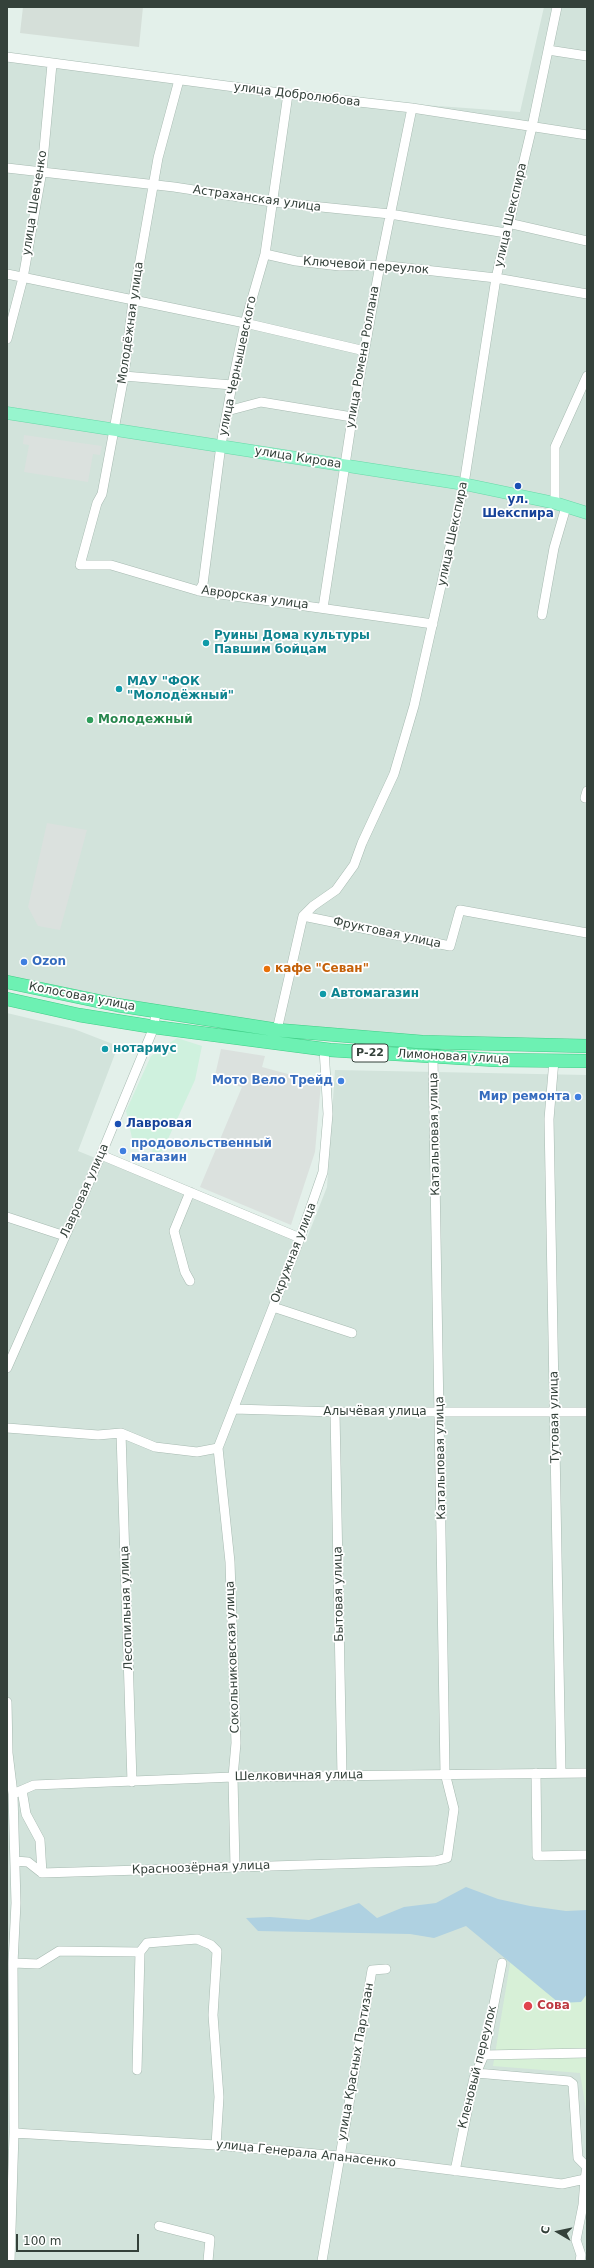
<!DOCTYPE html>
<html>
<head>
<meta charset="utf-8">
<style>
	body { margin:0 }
	#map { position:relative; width:594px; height:2268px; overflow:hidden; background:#e3f0ea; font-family:"DejaVu Sans",sans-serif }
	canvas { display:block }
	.frame { position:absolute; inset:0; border:8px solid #34413a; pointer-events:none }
	.north { position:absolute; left:538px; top:2212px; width:40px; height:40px; -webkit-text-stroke:3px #fff; paint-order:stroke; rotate:279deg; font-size:11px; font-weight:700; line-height:16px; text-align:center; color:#34413a }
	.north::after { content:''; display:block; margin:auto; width:14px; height:18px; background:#34413a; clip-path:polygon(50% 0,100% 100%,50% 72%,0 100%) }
	.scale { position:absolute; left:16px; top:2234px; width:123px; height:18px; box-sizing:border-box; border:2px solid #34413a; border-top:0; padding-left:5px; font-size:12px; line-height:14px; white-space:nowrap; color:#34413a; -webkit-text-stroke:3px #fff; paint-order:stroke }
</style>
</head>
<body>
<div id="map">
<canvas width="594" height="2268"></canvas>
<div class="frame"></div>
<div class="north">С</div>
<div class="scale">100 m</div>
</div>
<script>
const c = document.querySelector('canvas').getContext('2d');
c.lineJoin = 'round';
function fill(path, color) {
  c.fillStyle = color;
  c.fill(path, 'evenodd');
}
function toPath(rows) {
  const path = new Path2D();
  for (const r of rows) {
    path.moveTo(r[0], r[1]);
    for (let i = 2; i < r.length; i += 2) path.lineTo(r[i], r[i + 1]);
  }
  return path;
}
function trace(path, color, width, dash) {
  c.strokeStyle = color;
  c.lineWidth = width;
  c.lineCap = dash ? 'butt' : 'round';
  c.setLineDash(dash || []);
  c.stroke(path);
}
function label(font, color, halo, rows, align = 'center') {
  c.font = font + ' "DejaVu Sans",sans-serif';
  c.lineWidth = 3.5;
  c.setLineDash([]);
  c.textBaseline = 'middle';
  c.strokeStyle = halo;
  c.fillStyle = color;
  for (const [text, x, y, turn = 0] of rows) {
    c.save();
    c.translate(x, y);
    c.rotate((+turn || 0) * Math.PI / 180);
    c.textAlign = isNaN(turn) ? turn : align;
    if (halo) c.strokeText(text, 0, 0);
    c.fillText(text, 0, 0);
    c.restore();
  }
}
fill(toPath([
	[544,7,587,7,587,1039,407,1035,271,1024,7,980,7,412,477,485,474,480,329,461,7,409,7,56,288,95,520,112],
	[7,1013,74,1029,118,1046,78,1151,305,1243,327,1187,335,1070,587,1075,587,2261,7,2261]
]), '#d2e3db');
fill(toPath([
	[177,1038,202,1046,195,1080,163,1150,156,1156,152,1155,153,1146,132,1138,126,1111,151,1056]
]), '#cff1de');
fill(toPath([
	[23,7,143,7,139,47,20,33]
]), '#d5dfd9');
fill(toPath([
	[587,1938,587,2116,580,2073,493,2066,514,1940]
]), '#d7f0d7');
fill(toPath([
	[466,1887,498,1899,530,1906,566,1911,587,1910,587,1994,581,2002,559,2003,466,1926,434,1938,410,1934,258,1931,246,1918,270,1917,309,1920,359,1903,377,1918,404,1907,436,1903]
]), '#afd1e1');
fill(toPath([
	[24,435,102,446,100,455,93,454,88,482,24,472,29,445,23,444],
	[47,823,87,830,60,930,38,926,28,907],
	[221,1049,265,1056,262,1067,321,1083,315,1152,291,1225,200,1187,242,1087,214,1080]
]), '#dbe1de');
const minor = toPath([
	[548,50,587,56],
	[7,57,288,94,412,108,587,135],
	[179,80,158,158,133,300,124,376,102,494,97,503,80,565,111,565,199,591,433,624],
	[7,168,174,187,272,202,390,214,506,233],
	[508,223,587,241],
	[265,254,296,261,340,266,380,265,496,278,587,294],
	[7,274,245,323,365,351],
	[7,339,23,278,42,171,52,64],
	[124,376,232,385],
	[227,411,261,402,352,417],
	[555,503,555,447,587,376],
	[199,591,203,584,221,445,232,385,245,323,265,254,288,94],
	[323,608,352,419,380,265,412,108],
	[542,615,554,548,566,507],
	[585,798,587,791],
	[303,916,450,946,460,910,587,933],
	[277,1030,303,916,313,906,336,890,354,865,362,843,394,774,414,706,464,484,496,278,532,127,557,7],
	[554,1060,549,1119,561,1773],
	[101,1155,300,1238],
	[7,1217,65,1236],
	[190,1281,185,1272,174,1231,190,1192],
	[273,1307,352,1333],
	[7,1368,101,1155,154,1027,156,1012],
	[234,1409,335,1412,587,1412],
	[335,1412,342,1776],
	[7,1428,98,1435,121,1433,155,1447,197,1452,218,1448],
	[121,1433,132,1782],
	[7,1702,8,1753,13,1794,16,1903,13,1963,14,2133,10,2261],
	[536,1773,537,1856,587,1855],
	[22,1790,26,1814,40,1840,42,1873,435,1861,447,1858,454,1809,445,1773,433,1057],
	[13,1794,34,1785,233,1777,587,1773],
	[15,1861,28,1862,42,1873],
	[235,1867,233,1777,236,1743,230,1562,218,1448,300,1238,323,1172,328,1114,324,1049],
	[13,1963,38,1964,59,1951,140,1952,147,1943,197,1939,211,1945,217,1951,213,2015,219,2097,216,2145],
	[484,2055,587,2053],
	[137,2070,140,1952],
	[476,2073,569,2081,573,2084,578,2158,587,2167],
	[14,2133,216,2145,339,2156,562,2184,585,2179,587,2167],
	[455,2171,474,2078,484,2055,502,1963],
	[159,2226,210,2239,208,2261],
	[322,2261,372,1970,386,1969],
	[580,2261,581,2255,576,2240,583,2205,585,2179]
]);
const major = toPath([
	[7,413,464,484,555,503,587,513]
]);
const highway = toPath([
	[7,982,117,1005,277,1030,422,1042,587,1046],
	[7,999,79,1015,154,1027,330,1050,495,1060,587,1061]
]);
trace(minor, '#a7bab1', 10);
trace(major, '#69d8a8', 13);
trace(highway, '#3fce86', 14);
trace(minor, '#fff', 9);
trace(major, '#97f5ce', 12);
trace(highway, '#6df1b3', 13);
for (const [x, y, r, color] of [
	[518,486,4,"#1a4fb4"],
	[206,643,4,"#0f9aa8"],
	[119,689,4,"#0f9aa8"],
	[90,720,4,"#2e9e5b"],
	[24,962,4,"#3f7fe0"],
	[267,969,4,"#e8710a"],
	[323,994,4,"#0f9aa8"],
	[105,1049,4,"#0f9aa8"],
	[341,1081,4,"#3f7fe0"],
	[578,1097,4,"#3f7fe0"],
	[118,1124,4,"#1a4fb4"],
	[123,1151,4,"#3f7fe0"],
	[528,2006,5,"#e0444e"]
]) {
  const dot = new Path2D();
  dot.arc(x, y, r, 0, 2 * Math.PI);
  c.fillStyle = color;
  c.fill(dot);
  trace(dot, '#fff', 1.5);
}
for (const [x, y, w] of [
	[370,1053,36]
]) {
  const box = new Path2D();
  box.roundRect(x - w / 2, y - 9, w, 18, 3);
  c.fillStyle = '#fff';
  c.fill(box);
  trace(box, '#34413a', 1);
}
label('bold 11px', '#34413a', null, [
	["Р-22",370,1053]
]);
label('12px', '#34413a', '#fff', [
	["улица Добролюбова",297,95,7],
	["Астраханская улица",257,199,8],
	["улица Шевченко",35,203,-81],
	["улица Шекспира",511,215,-77],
	["Ключевой переулок",366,266,4],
	["Молодёжная улица",131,323,-82],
	["улица Ромена Роллана",363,357,-80],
	["улица Чернышевского",238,366,-78],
	["улица Кирова",298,458,9],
	["улица Шекспира",453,534,-78],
	["Аврорская улица",255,598,8],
	["Фруктовая улица",387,933,12],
	["Колосовая улица",82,997,11],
	["Лимоновая улица",453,1057,3],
	["Катальповая улица",435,1134,-91],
	["Лавровая улица",85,1191,-66],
	["Окружная улица",294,1253,-69],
	["Алычёвая улица",375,1412],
	["Тутовая улица",555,1417,-91],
	["Катальповая улица",441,1458,-91],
	["Бытовая улица",339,1594,-91],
	["Лесопильная улица",127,1608,-92],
	["Сокольниковская улица",233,1657,-92],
	["Шелковичная улица",299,1776,-1],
	["Красноозёрная улица",201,1868,-2],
	["улица Красных Партизан",356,2062,-80],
	["Кленовый переулок",478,2067,-76],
	["улица Генерала Апанасенко",306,2154,6]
]);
label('bold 12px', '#164399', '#fff', [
	["ул.",518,500],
	["Шекспира",518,514],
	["Лавровая",126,1124,"left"]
]);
label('bold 12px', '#0d838f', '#fff', [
	["Руины Дома культуры",214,636],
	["Павшим бойцам",214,650],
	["МАУ \"ФОК",127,682],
	["\"Молодёжный\"",127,696],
	["Автомагазин",331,994],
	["нотариус",113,1049]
], 'left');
label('bold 12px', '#27864d', '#fff', [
	["Молодежный",98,720]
], 'left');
label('bold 12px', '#366cbe', '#fff', [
	["Ozon",32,962],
	["Мото Вело Трейд",333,1081,"right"],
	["Мир ремонта",570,1097,"right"],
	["продовольственный",131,1144],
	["магазин",131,1158]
], 'left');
label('bold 12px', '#c56008', '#fff', [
	["кафе \"Севан\"",275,969]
], 'left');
label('bold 12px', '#be3a42', '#fff', [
	["Сова",537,2006]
], 'left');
</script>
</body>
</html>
